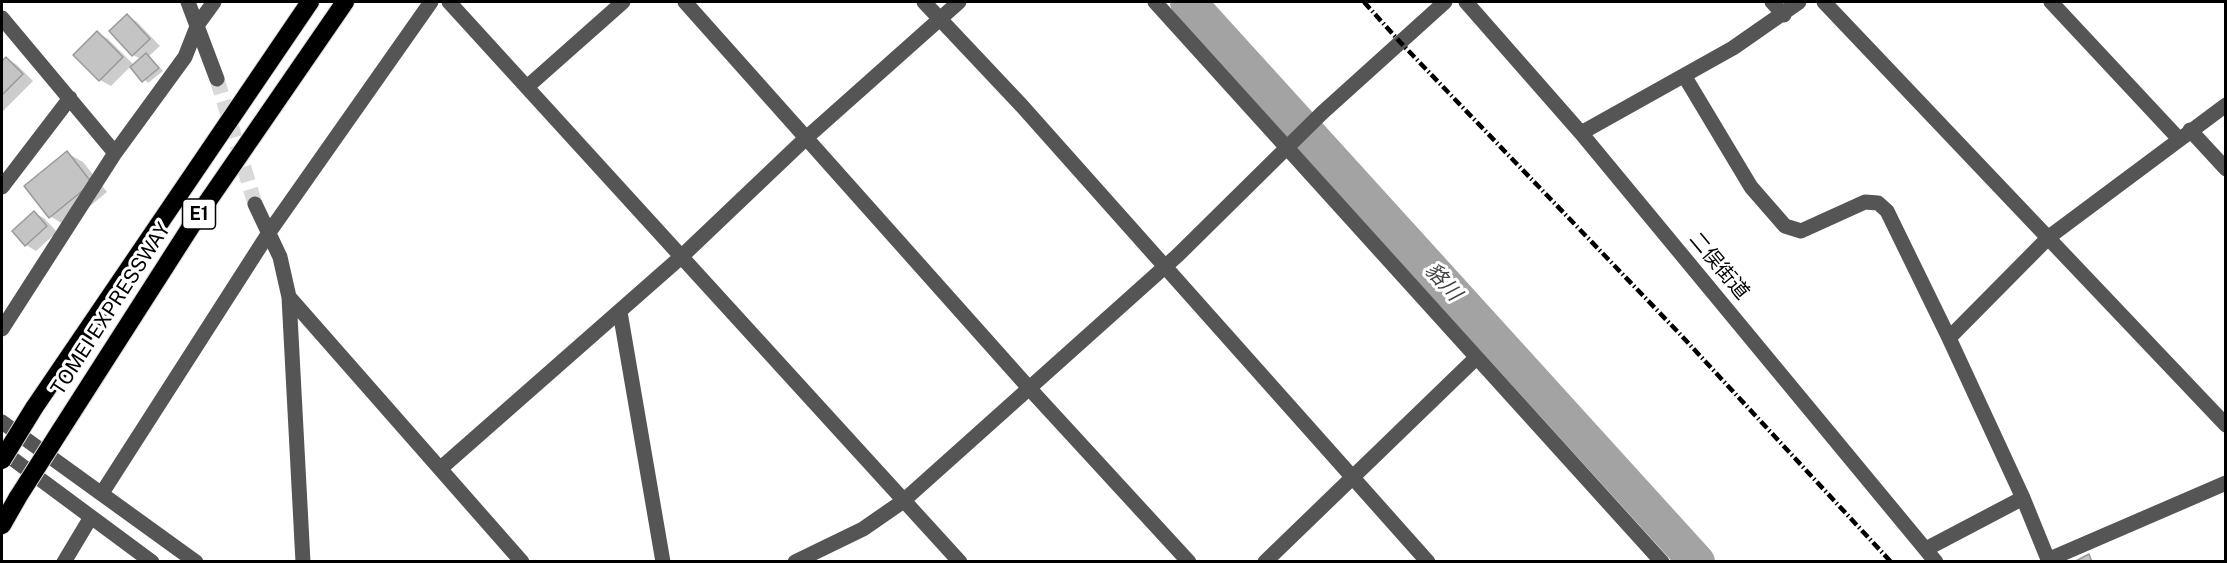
<!DOCTYPE html>
<html>
<head>
<meta charset="utf-8">
<style>
	body { margin:0 }
	#map { position:relative; width:2227px; height:563px; overflow:hidden; background:#fff; font-family:"Public Sans",sans-serif }
	canvas { display:block }
	.frame { position:absolute; inset:0; border:3px solid #000; pointer-events:none }
</style>
</head>
<body>
<div id="map">
<canvas width="2227" height="563"></canvas>
<div class="frame"></div>
</div>
<script>
const c = document.querySelector('canvas').getContext('2d');
c.lineJoin = 'round';
function fill(path, color) {
  c.fillStyle = color;
  c.fill(path, 'evenodd');
}
function toPath(rows) {
  const path = new Path2D();
  for (const r of rows) {
    path.moveTo(r[0], r[1]);
    for (let i = 2; i < r.length; i += 2) path.lineTo(r[i], r[i + 1]);
  }
  return path;
}
function trace(path, color, width, dash) {
  c.strokeStyle = color;
  c.lineWidth = width;
  c.lineCap = dash ? 'butt' : 'round';
  c.setLineDash(dash || []);
  c.stroke(path);
}
function label(font, color, halo, rows, align = 'center') {
  c.font = font + ' "Public Sans","Noto Sans JP",sans-serif';
  c.lineWidth = 6;
  c.setLineDash([]);
  c.textBaseline = 'middle';
  c.strokeStyle = halo;
  c.fillStyle = color;
  for (const [text, x, y, turn = 0] of rows) {
    c.save();
    c.translate(x, y);
    c.rotate((+turn || 0) * Math.PI / 180);
    c.textAlign = isNaN(turn) ? turn : align;
    if (halo) c.strokeText(text, 0, 0);
    c.fillText(text, 0, 0);
    c.restore();
  }
}
fill(toPath([
	[127,16,137,22,160,46,149,56,163,71,148,83,131,66,111,86,100,80,75,55,97,32,108,39,134,65,141,59,133,55],
	[6,58,17,65,33,81,2,112,2,63],
	[67,153,83,162,107,192,66,226,50,216],
	[35,213,45,219,57,232,36,251,26,245]
]), '#0003');
trace(toPath([
	[1188,2,1697,562]
]), '#a3a3a3', 36);
const building = toPath([
	[127,14,150,39,132,56,109,31,127,14],
	[97,31,123,57,99,81,73,55,97,31],
	[146,53,159,68,142,82,130,67,146,53],
	[6,57,23,74,2,95,2,61,6,57],
	[67,151,92,183,49,218,24,186,67,151],
	[34,211,47,226,25,246,12,231,34,211],
	[2089,554,2092,562,2074,562,2089,554]
]);
fill(building, '#c4c4c4');
trace(building, '#999', 1.5);
trace(toPath([
	[217,79,255,204]
]), '#d9d9d9', 15, [15, 8]);
const highway = toPath([
	[34,408,310,2],
	[60,431,199,214,345,2],
	[2,525,18,497]
]);
trace(highway, '#dbdbdb', 20);
trace(toPath([
	[188,2,217,79],
	[449,2,960,562],
	[685,2,1029,388,1189,562],
	[924,2,1022,106,1428,562],
	[1155,2,1662,562],
	[1466,2,1581,133,1936,562],
	[1772,2,1784,15],
	[1824,2,2226,425],
	[2051,2,2179,139],
	[2,18,115,153],
	[1685,77,1751,187,1785,226,1801,231,1865,202,1878,203,1887,211,1949,338,2023,498,2047,557,2050,559,2226,483],
	[527,87,623,2],
	[2190,130,2226,169],
	[1581,133,1733,48,1799,2],
	[2,187,70,98],
	[255,204,280,257,289,297,303,562],
	[289,297,522,562],
	[620,312,663,562],
	[2,329,115,153,185,57,198,24,214,2],
	[1949,338,2049,237,2226,105],
	[2,422,196,562],
	[2,451,152,562],
	[441,468,681,257,805,139,959,2],
	[102,493,270,231,431,2],
	[1926,549,2023,498],
	[64,562,91,517],
	[795,562,863,529,902,502,1178,255,1322,113,1445,2],
	[1265,562,1476,358]
]), '#555', 15);
trace(highway, '#000', 18);
trace(toPath([
	[1364,2,1400,42,1678,332,1891,562]
]), '#000', 4.5, [9, 3, 1.5, 3]);
const highwayBridge = toPath([
	[2,460,34,408],
	[18,497,60,431]
]);
trace(highwayBridge, '#dbdbdb', 20, []);
trace(highwayBridge, '#000', 18);
for (const [x, y, w] of [
	[199,214,33]
]) {
  const box = new Path2D();
  box.roundRect(x - w / 2, y - 15, w, 30, 4.5);
  c.fillStyle = '#fff';
  c.fill(box);
  trace(box, '#000', 1.5);
}
label('bold 18px', '#000', null, [
	["E1",199,214]
]);
label('20px', '#000', '#fff', [
	["二俣街道",1719,266,50],
	["TOMEI EXPRESSWAY",111,309,-57]
]);
label('italic 21px', '#444', '#fff', [
	["貉川",1443,282,48]
]);
</script>
</body>
</html>
